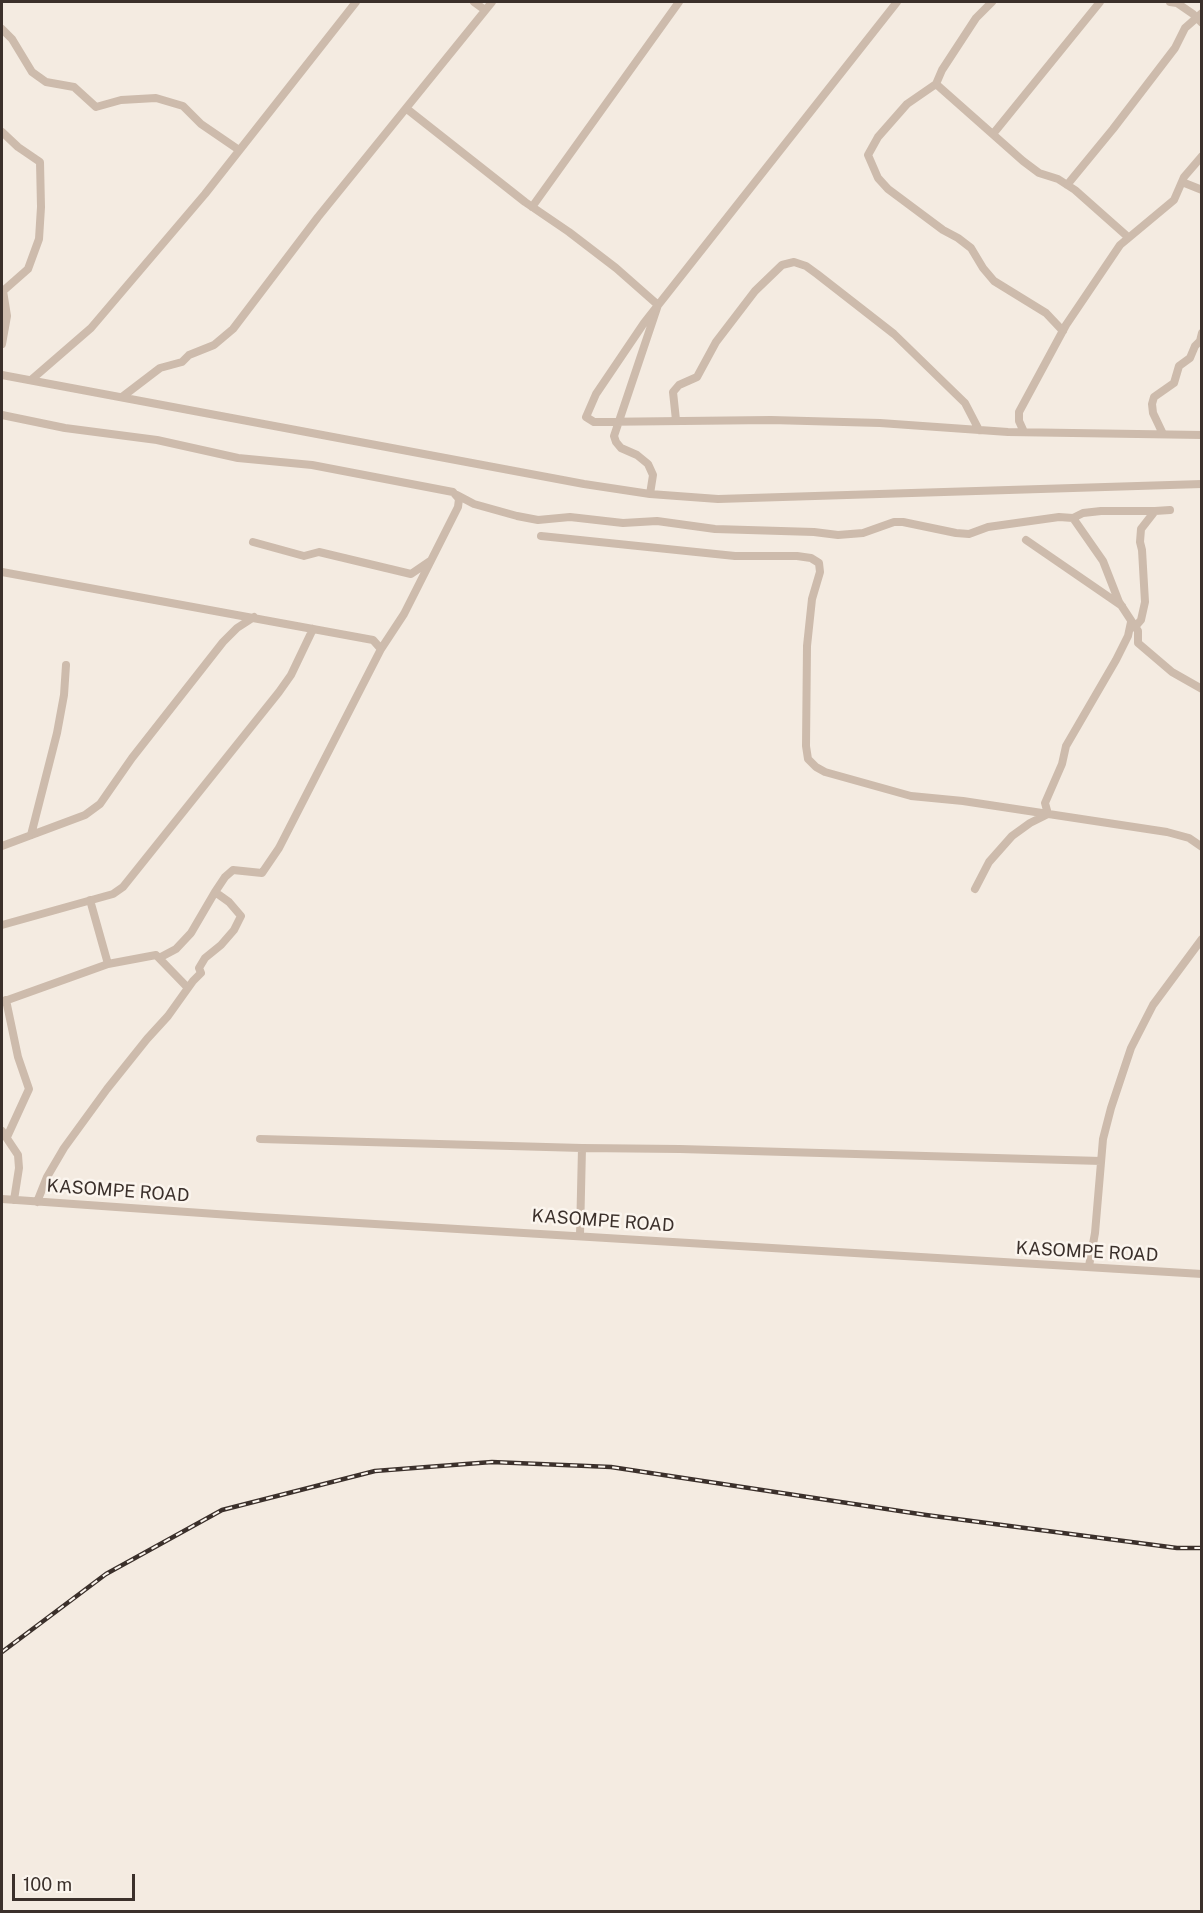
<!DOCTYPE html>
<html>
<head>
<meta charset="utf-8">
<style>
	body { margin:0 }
	#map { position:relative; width:1203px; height:1913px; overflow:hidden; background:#f4ebe1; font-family:"Public Sans",sans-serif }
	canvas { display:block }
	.frame { position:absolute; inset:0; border:3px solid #3b302b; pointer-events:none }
	.scale { position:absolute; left:12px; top:1874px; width:123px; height:27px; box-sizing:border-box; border:3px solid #3b302b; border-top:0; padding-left:8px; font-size:18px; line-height:21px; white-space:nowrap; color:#3b302b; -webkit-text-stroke:4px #fbf5ee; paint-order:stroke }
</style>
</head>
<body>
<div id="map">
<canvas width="1203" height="1913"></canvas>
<div class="frame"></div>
<div class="scale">100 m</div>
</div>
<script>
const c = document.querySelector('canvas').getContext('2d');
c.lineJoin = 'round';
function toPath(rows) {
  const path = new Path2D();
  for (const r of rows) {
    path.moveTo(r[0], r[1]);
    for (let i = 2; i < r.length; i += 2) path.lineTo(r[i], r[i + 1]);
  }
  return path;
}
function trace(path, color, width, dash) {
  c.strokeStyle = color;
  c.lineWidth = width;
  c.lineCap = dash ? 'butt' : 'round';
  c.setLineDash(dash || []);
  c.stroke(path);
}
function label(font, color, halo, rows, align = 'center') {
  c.font = font + ' "Public Sans",sans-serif';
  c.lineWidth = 5;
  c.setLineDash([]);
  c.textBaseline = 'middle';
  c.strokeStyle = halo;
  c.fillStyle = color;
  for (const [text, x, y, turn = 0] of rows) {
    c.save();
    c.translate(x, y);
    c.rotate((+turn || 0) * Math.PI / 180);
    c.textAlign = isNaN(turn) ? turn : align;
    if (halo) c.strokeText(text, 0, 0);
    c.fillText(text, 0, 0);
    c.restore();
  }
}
trace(toPath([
	[474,2,485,10],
	[897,2,644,323,596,394,586,417,594,422,771,420,880,423,1008,432,1202,435],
	[992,2,976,18,942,70,936,84,907,104,878,137,868,155,878,178,888,189,943,230,958,238,971,248,983,268,994,281,1046,313,1063,331],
	[1170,2,1177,3,1193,14,1202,23],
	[2,29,12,39,32,72,46,82,74,87,96,107,121,100,156,98,183,106,201,124,239,150],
	[936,84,1023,161,1039,173,1058,179,1075,190,1128,237],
	[407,109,525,202,569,232,616,268,658,305,614,436,616,442,621,448,637,455,648,464,653,475,650,494],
	[2,132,18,147,40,162,41,207,39,239,28,269,3,291,7,316,2,344],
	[993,134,1100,2],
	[1182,182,1202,190],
	[1067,185,1113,129,1175,48,1185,28,1202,13],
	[532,207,679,2],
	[2,375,584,484,650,494,718,499,1202,484],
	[31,380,91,328,205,194,356,2],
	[122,397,160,368,182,362,189,355,214,345,233,329,318,217,492,2],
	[2,415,65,428,157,440,238,458,312,465,453,492,459,499,458,507,404,614,381,649],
	[676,420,673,392,679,385,697,377,716,342,755,291,782,265,794,262,806,266,817,274,894,334,965,403,979,430],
	[1024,432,1019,421,1019,412,1066,325,1120,245,1174,200,1184,177,1202,156],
	[1163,434,1153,413,1152,404,1154,397,1174,383,1179,366,1190,358,1195,346,1200,341,1202,333],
	[457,495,474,504,517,516,538,520,570,517,623,523,657,521,715,529,814,532,838,535,863,533,894,522,903,522,956,533,969,534,988,527,1059,517,1073,518,1083,513,1101,511,1155,511],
	[1073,518,1103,561,1119,602,1138,631,1138,643,1172,672,1202,689],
	[541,536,735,556,797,556,811,558,819,563,820,572,812,599,807,646,806,746,808,759,816,767,825,772,911,796,963,801,1167,832,1189,838,1202,847],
	[1026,540,1122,606],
	[253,542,304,556,319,552,411,574,430,561],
	[2,572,373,640,381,649,279,848,262,873,233,870,225,877,215,892,229,902,241,916,234,930,221,945,205,958,199,968,201,973,193,981,168,1016,147,1039,107,1089,64,1148,47,1177,37,1202],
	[1135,627,1141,620,1145,602,1142,550,1140,542,1141,529,1155,511,1170,510],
	[31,835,57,733,64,695,66,665],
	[2,846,85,815,100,804,132,758,223,642,237,628,254,617],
	[975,889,989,862,1012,836,1030,823,1048,814,1045,803,1062,764,1066,746,1116,660,1128,636,1131,622],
	[2,925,113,894,123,887,279,692,291,675,313,629],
	[159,958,176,949,191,933,215,892],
	[108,964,156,955,188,988],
	[6,1000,18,1057,29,1089,7,1137],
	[2,1002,108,964,90,900],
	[2,1131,18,1155,19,1168,14,1200],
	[260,1139,582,1148,680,1149,1101,1161],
	[2,1199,259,1217,1202,1274],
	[580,1235,582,1148],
	[1089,1266,1095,1233,1103,1139,1111,1108,1131,1048,1153,1005,1202,939]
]), '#cdbbac', 8);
const rail = toPath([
	[2,1652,106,1574,222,1510,375,1471,492,1462,611,1467,926,1515,1177,1548,1202,1548]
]);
trace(rail, '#3b302b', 4.5);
trace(rail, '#fbf5ee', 2, [7]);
label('18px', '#3b302b', '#fbf5ee', [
	["KASOMPE ROAD",118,1191,4],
	["KASOMPE ROAD",603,1221,4],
	["KASOMPE ROAD",1087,1252,3]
]);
</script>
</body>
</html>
